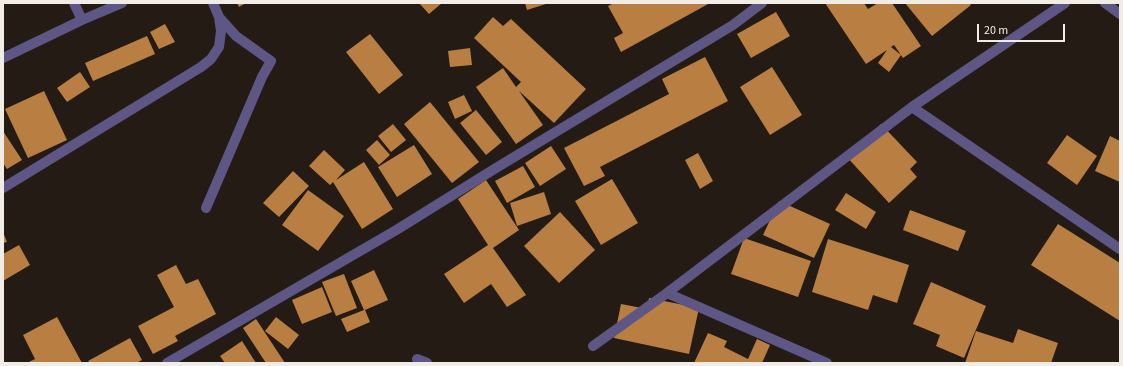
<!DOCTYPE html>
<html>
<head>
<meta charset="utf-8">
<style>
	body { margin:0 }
	#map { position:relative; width:1123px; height:366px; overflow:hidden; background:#241c14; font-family:"Source Sans 3",sans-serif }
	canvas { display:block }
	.frame { position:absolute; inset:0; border:4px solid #f1ece6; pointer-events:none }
	.scale { position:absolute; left:977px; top:24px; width:88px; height:18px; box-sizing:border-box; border:2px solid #f1ece6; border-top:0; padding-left:5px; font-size:12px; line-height:14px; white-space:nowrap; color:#f1ece6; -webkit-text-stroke:3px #241c14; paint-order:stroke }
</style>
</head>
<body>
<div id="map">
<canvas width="1123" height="366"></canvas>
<div class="frame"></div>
<div class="scale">20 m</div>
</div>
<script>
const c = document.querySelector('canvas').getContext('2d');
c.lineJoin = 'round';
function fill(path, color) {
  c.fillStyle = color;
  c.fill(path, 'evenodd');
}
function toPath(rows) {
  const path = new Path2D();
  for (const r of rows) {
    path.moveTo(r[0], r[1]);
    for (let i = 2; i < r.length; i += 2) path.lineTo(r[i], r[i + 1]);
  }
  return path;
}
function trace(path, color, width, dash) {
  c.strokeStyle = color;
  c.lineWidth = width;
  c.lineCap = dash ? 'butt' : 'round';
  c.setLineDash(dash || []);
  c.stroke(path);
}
fill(toPath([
	[237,3,246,3,239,7],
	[419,3,442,3,429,14],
	[525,3,549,3,527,10],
	[614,3,710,3,621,52,614,38,623,33,608,6],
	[825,3,864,3,868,9,878,3,892,3,921,46,903,58,894,45,891,47,901,55,889,72,878,63,887,50,866,64],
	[905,3,969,3,971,5,932,36],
	[776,12,790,36,751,58,737,34],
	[493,17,503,26,511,19,586,89,554,123,519,91,543,125,516,144,476,87,503,68,516,87,521,82,474,38],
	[165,24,175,42,159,49,150,32],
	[370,34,403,75,379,94,346,52],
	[147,36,155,54,93,81,85,63],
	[470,48,472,65,450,67,448,51],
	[705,57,728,101,600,167,605,176,584,186,564,148,669,94,662,79],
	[772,67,802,115,770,135,740,87],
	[80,72,90,87,67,102,57,88],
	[44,91,67,140,28,158,5,109],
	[464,95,472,111,455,119,448,102],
	[430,102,479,162,452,183,404,124],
	[476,110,502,142,486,155,460,123],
	[393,124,406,140,391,152,378,136],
	[881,124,917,162,910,169,917,177,889,203,846,156],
	[3,131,22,160,7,169,3,163],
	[1067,135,1097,156,1077,185,1047,163],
	[1110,136,1120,141,1120,182,1095,171],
	[377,140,390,155,379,165,366,150],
	[414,145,432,174,397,197,378,167],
	[551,146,566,169,540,186,525,163],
	[324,150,345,170,336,180,364,162,393,209,362,229,333,182,330,185,309,166],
	[698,153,713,181,700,189,685,160],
	[523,166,535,187,507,203,495,181],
	[293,171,309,186,279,217,263,203],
	[612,179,638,223,601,245,575,201],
	[486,180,519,230,493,248,526,295,507,307,491,284,464,303,444,274,488,245,458,199],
	[308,190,344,216,318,251,282,225],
	[544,192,551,214,517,226,510,203],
	[846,193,876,212,866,229,835,210],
	[779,201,830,224,814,258,763,235],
	[910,210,966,231,958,251,903,230],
	[560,212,595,250,559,283,524,246],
	[1058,224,1120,263,1120,321,1031,265],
	[3,232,7,242,3,243],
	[744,238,811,261,798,297,731,274],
	[828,239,909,265,897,303,873,295,868,310,812,292],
	[19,245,30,265,3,281,3,254],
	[176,265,186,284,198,279,216,314,175,336,178,341,153,354,138,326,174,307,157,275],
	[374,270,388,300,365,310,370,322,347,332,341,319,364,310,351,281],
	[344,274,357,308,336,316,322,282],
	[931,282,986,306,964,358,936,346,940,335,913,324],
	[322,287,332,312,302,324,292,300],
	[649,298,699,308,689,354,614,338,621,304,647,309],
	[57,317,82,363,27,363,35,359,23,335],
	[276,317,299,335,288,349,265,331],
	[256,319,285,363,266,363,243,328],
	[1018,329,1058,343,1051,363,965,363,976,331,1013,343],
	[708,333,727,341,724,347,748,359,757,339,770,345,762,363,694,363],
	[130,338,142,360,136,363,90,363,88,361],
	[242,341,256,363,225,363,220,356]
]), '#b97e41');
trace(toPath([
	[74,3,82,20],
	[1105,3,1120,14],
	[3,58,82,20,122,3],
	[912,107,1120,249],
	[3,188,201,67,211,59,219,47,221,31,219,17,213,3],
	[206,208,262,77,271,61,236,36,219,17],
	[667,293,827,363],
	[593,346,667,293,912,107,1065,3],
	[417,359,427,363],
	[167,363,398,229,496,168,733,25,762,3]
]), '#5e5786', 10);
</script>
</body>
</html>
